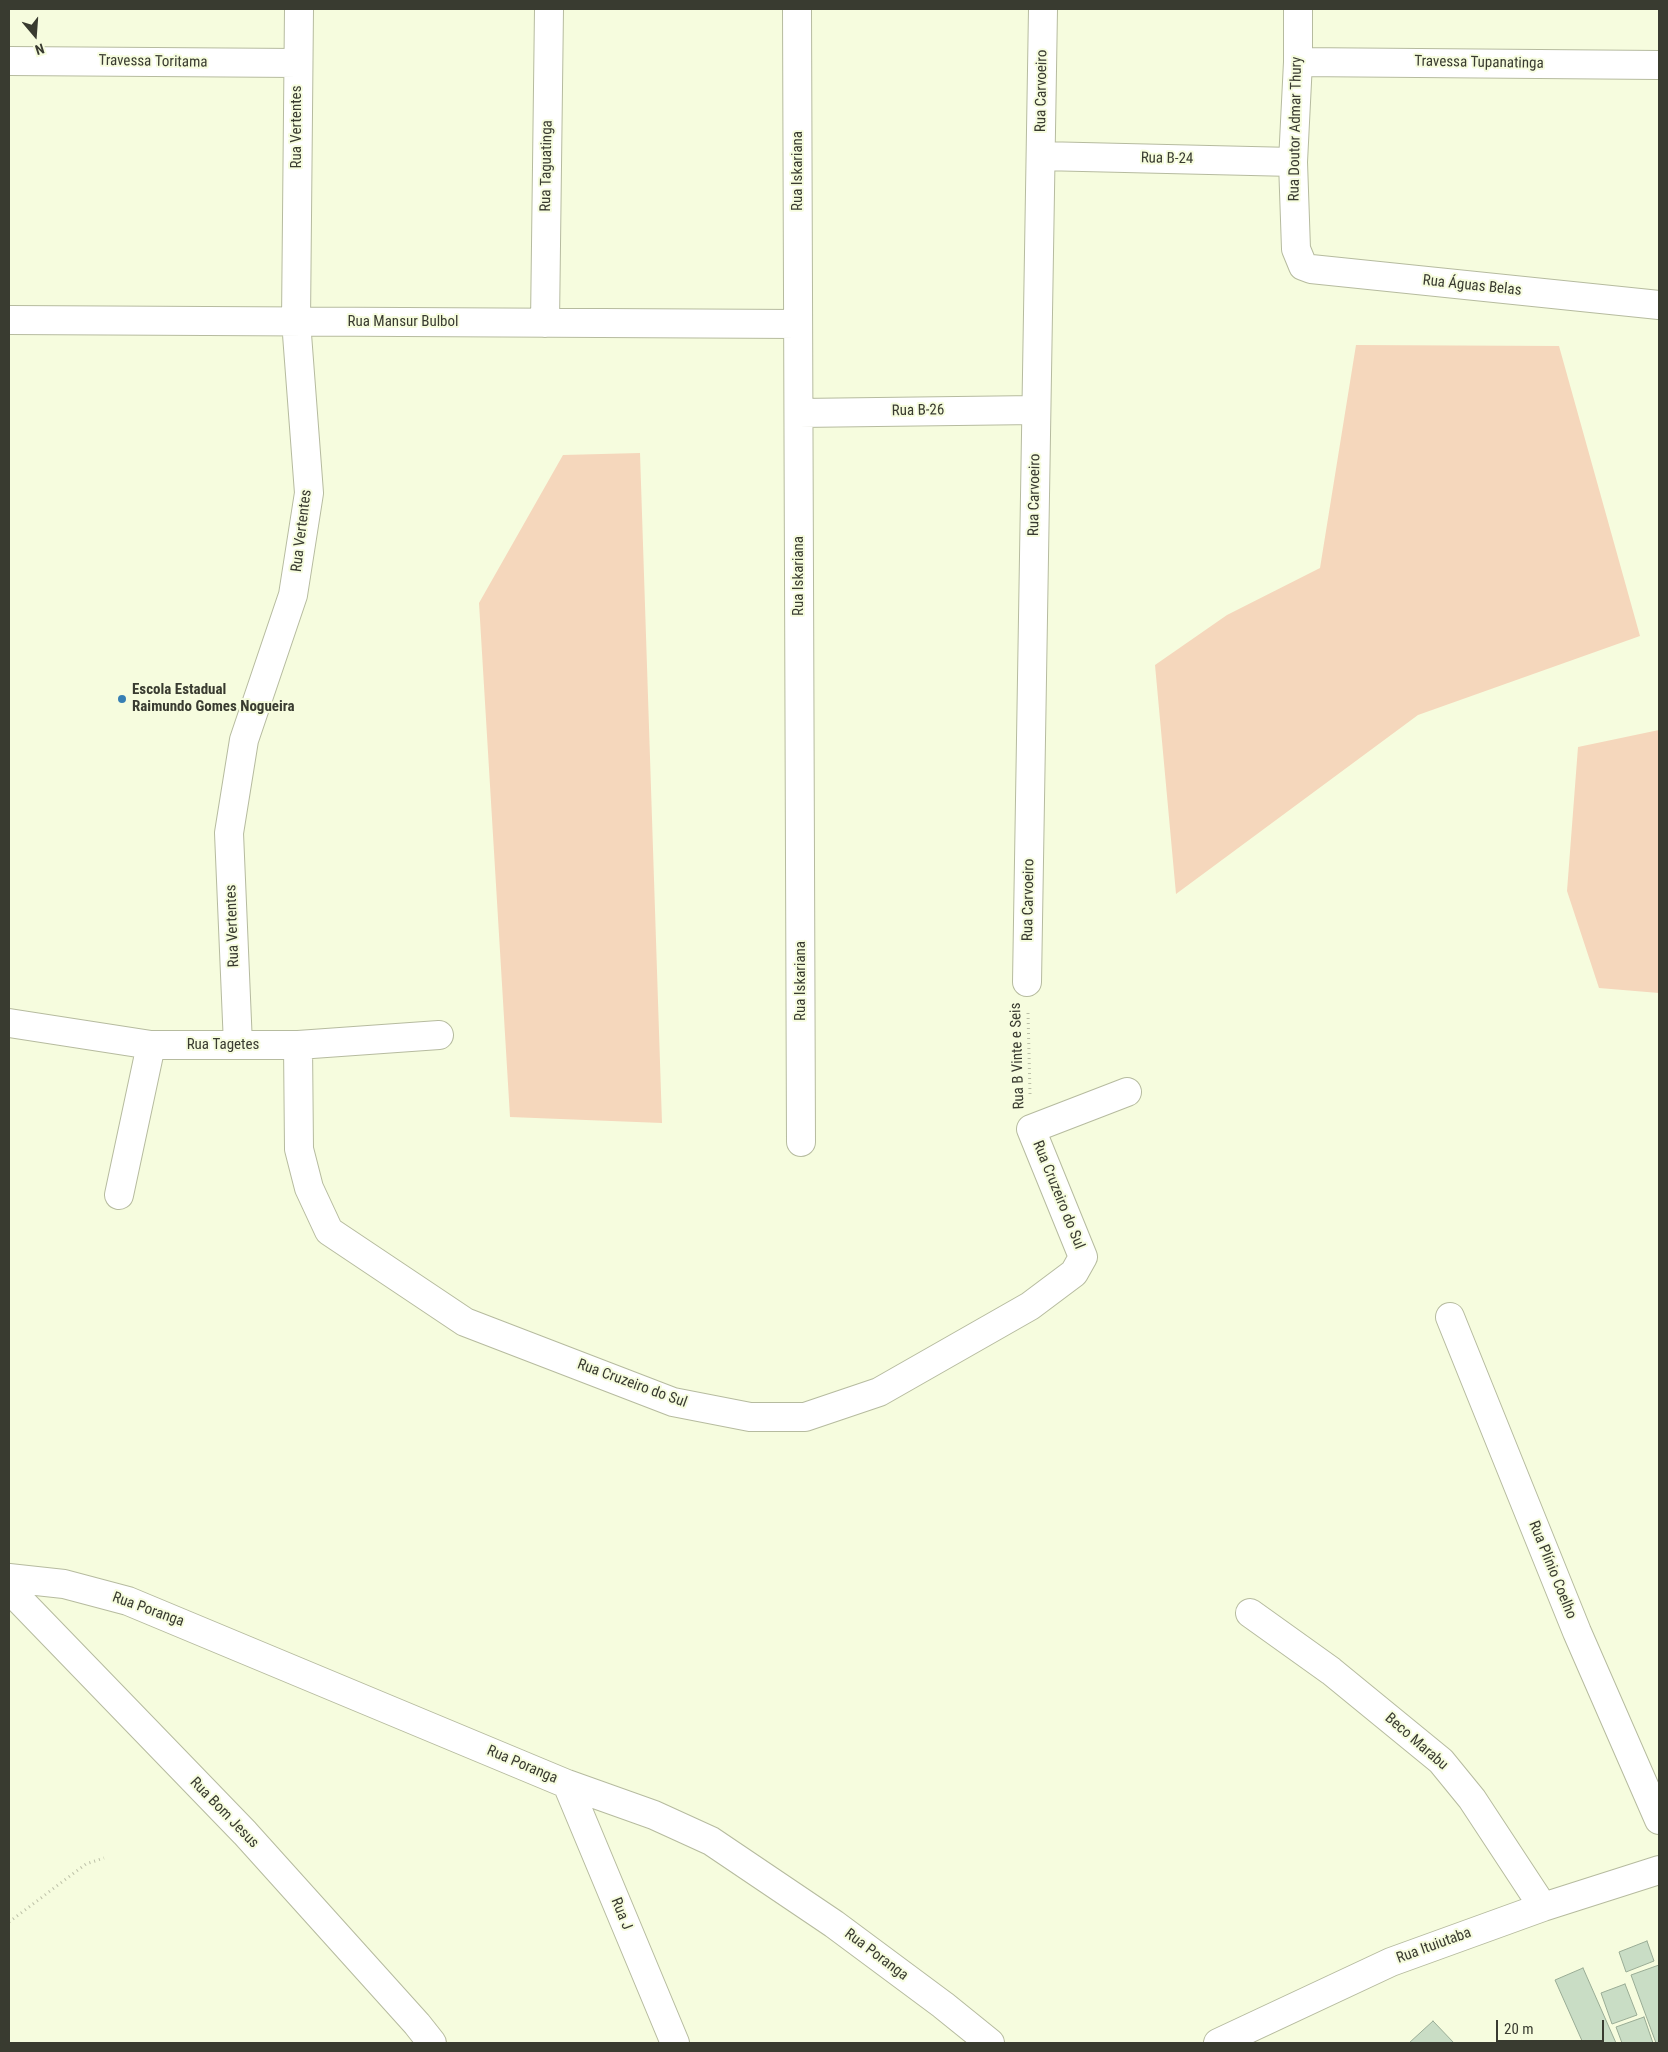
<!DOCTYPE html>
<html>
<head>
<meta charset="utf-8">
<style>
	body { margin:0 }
	#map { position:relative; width:1668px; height:2052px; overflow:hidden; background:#f6fcde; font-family:"Roboto Condensed",sans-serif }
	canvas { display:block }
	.frame { position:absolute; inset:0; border:10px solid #393b30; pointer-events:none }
	.north { position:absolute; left:10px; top:10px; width:50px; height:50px; -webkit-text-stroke:4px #f6fcde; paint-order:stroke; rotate:162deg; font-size:14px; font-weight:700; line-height:20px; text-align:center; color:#393b30 }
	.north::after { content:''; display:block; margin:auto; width:18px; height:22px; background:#393b30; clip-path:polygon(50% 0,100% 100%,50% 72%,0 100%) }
	.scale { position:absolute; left:1496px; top:2020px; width:108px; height:22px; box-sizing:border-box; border:2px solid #393b30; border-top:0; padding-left:6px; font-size:15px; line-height:18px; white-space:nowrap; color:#393b30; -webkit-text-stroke:4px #f6fcde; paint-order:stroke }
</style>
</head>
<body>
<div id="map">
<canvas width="1668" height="2052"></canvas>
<div class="frame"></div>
<div class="north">N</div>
<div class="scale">20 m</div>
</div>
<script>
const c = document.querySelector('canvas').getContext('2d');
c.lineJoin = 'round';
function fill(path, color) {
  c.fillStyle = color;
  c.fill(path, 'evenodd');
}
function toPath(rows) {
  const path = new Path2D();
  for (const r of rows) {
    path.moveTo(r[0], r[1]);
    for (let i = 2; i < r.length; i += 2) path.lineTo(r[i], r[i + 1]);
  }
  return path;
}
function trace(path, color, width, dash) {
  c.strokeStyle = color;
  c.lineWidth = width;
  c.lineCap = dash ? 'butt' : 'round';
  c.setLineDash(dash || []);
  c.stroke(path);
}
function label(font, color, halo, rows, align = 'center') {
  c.font = font + ' "Roboto Condensed",sans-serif';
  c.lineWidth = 4;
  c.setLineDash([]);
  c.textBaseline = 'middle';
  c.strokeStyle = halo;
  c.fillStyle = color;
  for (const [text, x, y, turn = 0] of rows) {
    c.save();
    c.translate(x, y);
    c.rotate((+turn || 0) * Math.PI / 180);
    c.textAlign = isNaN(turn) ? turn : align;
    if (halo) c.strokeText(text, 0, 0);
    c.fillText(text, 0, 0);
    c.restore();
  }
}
fill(toPath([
	[1356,345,1559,346,1640,636,1418,715,1176,894,1155,665,1227,615,1320,568],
	[640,453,662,1123,510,1117,479,603,563,455],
	[1659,730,1659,993,1599,988,1567,891,1578,747]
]), '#f5d7bc');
const building = toPath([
	[1647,1941,1654,1961,1626,1972,1619,1952,1647,1941],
	[1659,1965,1659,2043,1656,2043,1631,1975,1659,1965],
	[1583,1968,1616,2043,1583,2043,1555,1980,1583,1968],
	[1625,1984,1637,2015,1612,2024,1601,1993,1625,1984],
	[1644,2017,1653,2043,1622,2043,1616,2027,1644,2017],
	[1433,2021,1454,2043,1409,2043,1433,2021]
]);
fill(building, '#c9ddc5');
trace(building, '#99ac95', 1);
const minor = toPath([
	[797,9,801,1142],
	[1298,9,1298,62,1293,162,1296,249,1303,266,1311,269,1659,305],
	[9,61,298,63],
	[1298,62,1659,65],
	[1041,156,1293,162],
	[9,320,798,324],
	[545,323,549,9],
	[799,413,1036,410],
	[1027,982,1043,9],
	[9,1023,151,1045,298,1045,439,1035],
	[238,1045,229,833,244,740,293,595,309,493,296,321,299,9],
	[298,1045,299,1149,309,1188,329,1231,465,1322,673,1402,750,1417,805,1417,879,1392,1030,1306,1074,1273,1083,1257,1031,1129,1127,1092],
	[119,1195,151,1045],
	[1450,1317,1577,1632,1659,1820],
	[9,1578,64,1584,128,1601,567,1784,654,1815,711,1841,834,1924,943,2005,990,2043],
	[9,1589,245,1833,417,2024,432,2043],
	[1250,1613,1331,1671,1441,1761,1472,1799,1543,1907],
	[567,1784,675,2043],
	[1218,2043,1391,1962,1543,1907,1659,1870]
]);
trace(minor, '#b6bb9f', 30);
trace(toPath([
	[1028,1013,1030,1094],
	[9,1922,86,1864,104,1858]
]), '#bbbfa7', 3, [1, 4]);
trace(minor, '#fff', 28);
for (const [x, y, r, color] of [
	[122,699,5,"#377fb4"]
]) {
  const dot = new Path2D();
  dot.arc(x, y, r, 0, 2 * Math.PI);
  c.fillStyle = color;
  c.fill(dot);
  trace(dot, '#f6fcde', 2);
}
label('15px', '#393b30', '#f6fcde', [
	["Travessa Toritama",153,62,1],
	["Travessa Tupanatinga",1479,63,1],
	["Rua Carvoeiro",1042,91,-89],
	["Rua Vertentes",297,127,-90],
	["Rua Doutor Admar Thury",1296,129,-89],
	["Rua B-24",1167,159,1],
	["Rua Taguatinga",547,166,-89],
	["Rua Iskariana",798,171,-90],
	["Rua Águas Belas",1472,286,6],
	["Rua Mansur Bulbol",403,322],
	["Rua B-26",918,411,-1],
	["Rua Carvoeiro",1035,495,-89],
	["Rua Vertentes",302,531,-83],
	["Rua Iskariana",799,576,-90],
	["Rua Carvoeiro",1029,900,-89],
	["Rua Vertentes",233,926,-92],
	["Rua Iskariana",801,981,-90],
	["Rua Tagetes",223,1045],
	["Rua B Vinte e Seis",1018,1056,-92],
	["Rua Cruzeiro do Sul",1058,1195,68],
	["Rua Cruzeiro do Sul",632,1384,20],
	["Rua Plínio Coelho",1552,1570,68],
	["Rua Poranga",148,1610,20],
	["Beco Marabu",1416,1742,41],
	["Rua Poranga",522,1765,23],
	["Rua Bom Jesus",224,1813,46],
	["Rua J",621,1914,68],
	["Rua Ituiutaba",1434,1946,-20],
	["Rua Poranga",876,1955,37]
]);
label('bold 15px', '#393b30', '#f6fcde', [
	["Escola Estadual",132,690],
	["Raimundo Gomes Nogueira",132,707]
], 'left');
</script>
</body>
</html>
